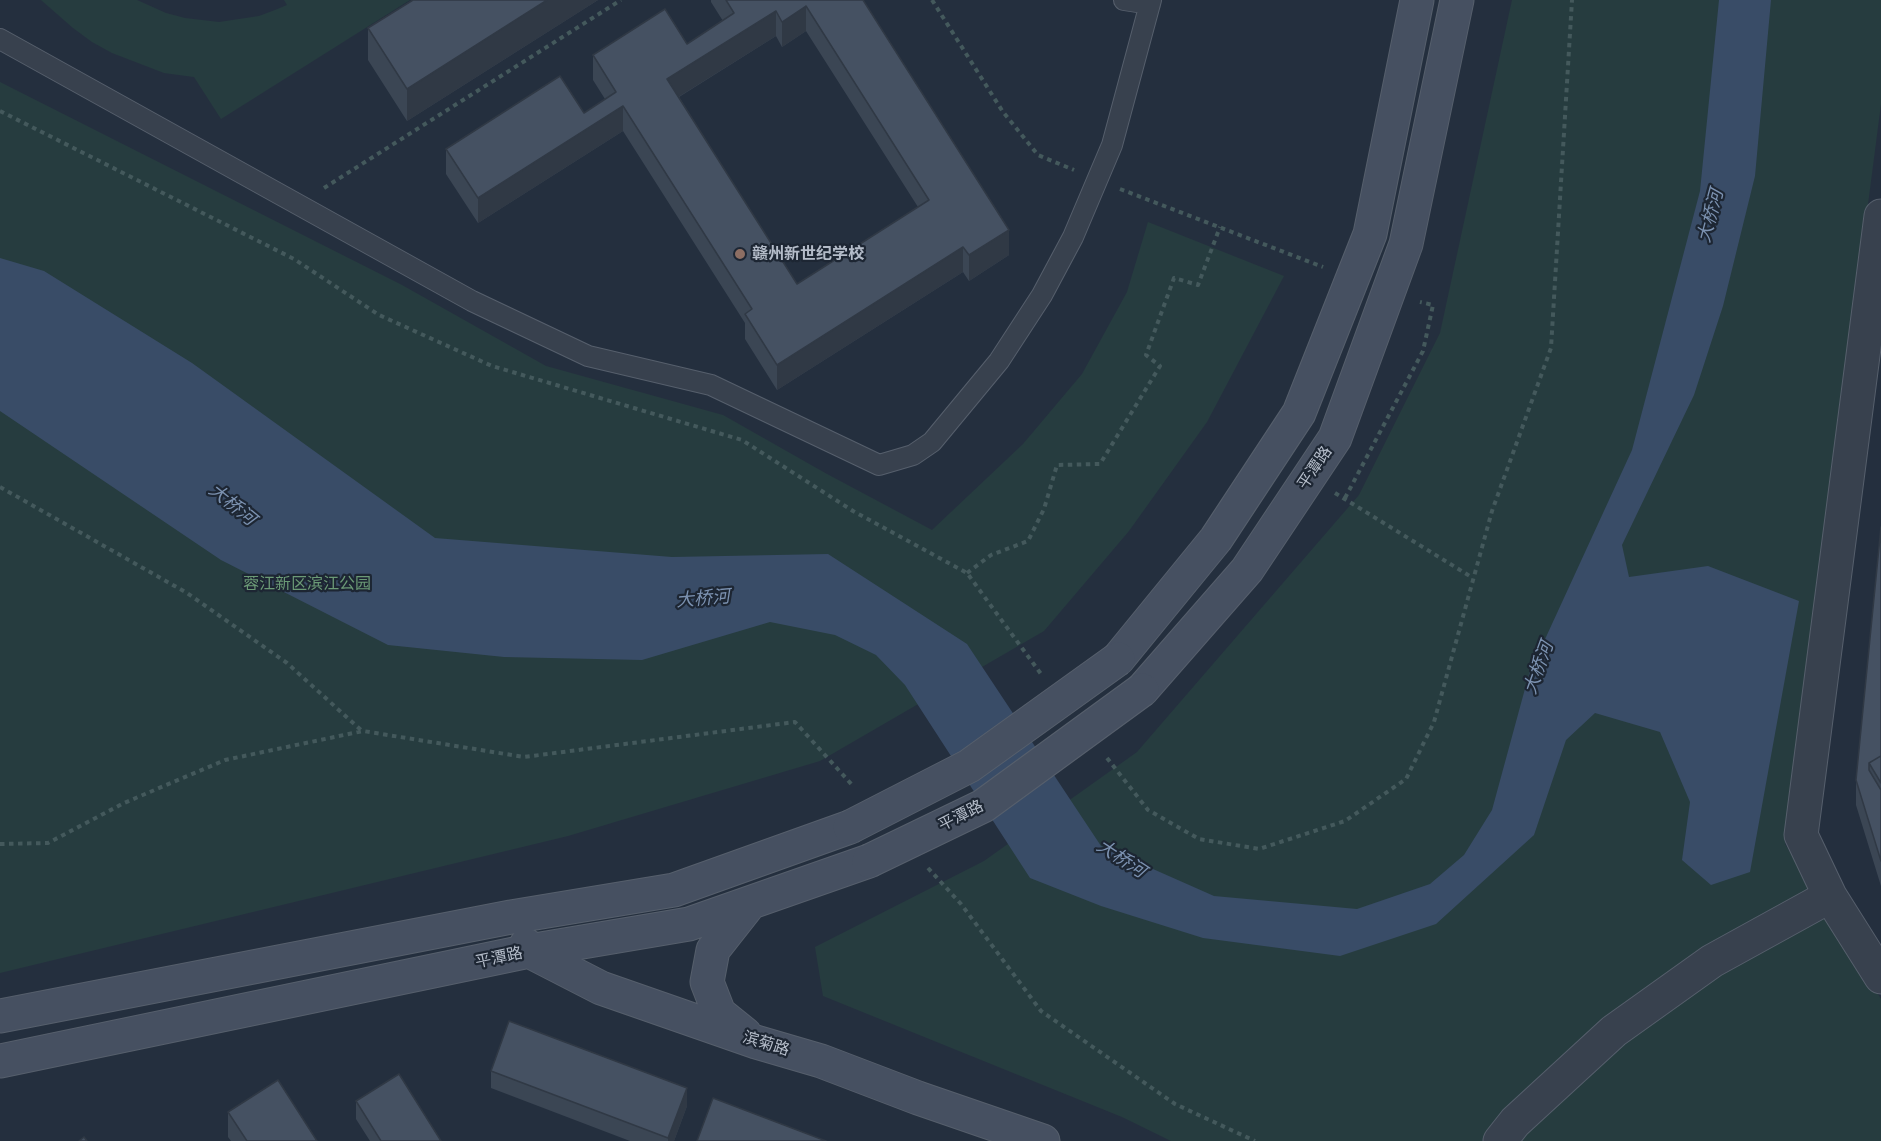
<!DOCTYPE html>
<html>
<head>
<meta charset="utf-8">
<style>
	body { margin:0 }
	canvas { display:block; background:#242f3e }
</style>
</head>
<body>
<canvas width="1881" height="1141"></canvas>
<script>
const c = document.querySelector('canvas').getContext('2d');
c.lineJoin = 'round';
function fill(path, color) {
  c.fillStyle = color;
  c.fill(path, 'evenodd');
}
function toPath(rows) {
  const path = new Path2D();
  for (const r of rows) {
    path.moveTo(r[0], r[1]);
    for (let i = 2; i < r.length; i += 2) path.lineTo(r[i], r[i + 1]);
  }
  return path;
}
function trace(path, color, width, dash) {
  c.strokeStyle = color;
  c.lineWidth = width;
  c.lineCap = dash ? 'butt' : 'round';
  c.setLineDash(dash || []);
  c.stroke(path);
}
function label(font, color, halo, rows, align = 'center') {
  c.font = font + ' "IBM Plex Sans","Noto Sans SC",sans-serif';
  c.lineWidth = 4.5;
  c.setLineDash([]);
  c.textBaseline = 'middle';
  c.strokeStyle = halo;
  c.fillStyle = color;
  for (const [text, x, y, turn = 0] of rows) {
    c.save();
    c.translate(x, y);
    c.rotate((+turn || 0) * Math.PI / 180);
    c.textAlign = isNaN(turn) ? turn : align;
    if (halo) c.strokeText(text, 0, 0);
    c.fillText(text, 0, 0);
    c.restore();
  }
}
fill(toPath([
	[41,0,137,0,166,13,185,18,219,22,259,16,275,10,287,5,284,0,410,0,221,119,194,77,164,73,112,53,92,42,73,28],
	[1512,0,1881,0,1881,104,1785,844,1881,999,1881,1141,1171,1141,1122,1117,823,996,815,947,984,861,1137,752,1359,495,1440,333],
	[0,82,402,285,546,366,723,415,827,474,932,530,1023,444,1082,374,1127,292,1148,222,1284,276,1207,422,1129,531,1044,631,820,761,568,836,0,973]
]), '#263c3f');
fill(toPath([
	[1719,0,1771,0,1755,176,1723,306,1694,395,1622,545,1629,577,1708,566,1799,601,1750,872,1711,885,1682,860,1690,802,1660,732,1595,713,1566,740,1534,835,1436,924,1340,956,1203,938,1101,906,1030,878,905,685,876,655,835,635,770,622,642,660,504,657,388,645,221,560,0,411,0,258,44,271,192,363,435,538,672,557,828,554,967,644,1101,846,1214,896,1357,909,1430,884,1464,855,1492,810,1529,674,1632,450,1700,191]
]), '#394c67');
const lane = toPath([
	[1124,0,1150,4],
	[0,39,472,301,588,356,711,385,879,465,913,455,932,442,999,361,1042,295,1073,237,1112,145,1151,0]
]);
const street = toPath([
	[1881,216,1801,835,1830,896,1881,977],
	[1500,1141,1515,1122,1614,1031,1712,961,1830,896]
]);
const secondary = toPath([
	[1118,659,1216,539,1299,413,1370,234,1417,0],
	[1142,690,1247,570,1335,438,1406,244,1457,0],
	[526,945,529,951,601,988,756,1042,821,1061,918,1098,1043,1141],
	[0,1016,511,917,674,890,850,827],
	[745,1034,719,1013,707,982,713,950,750,903],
	[0,1061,529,951,689,924,869,861]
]);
trace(lane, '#565f6c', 22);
trace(street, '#565f6c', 35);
trace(secondary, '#565f6c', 35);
trace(toPath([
	[932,0,1003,112,1038,155,1074,170],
	[0,111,294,259,379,315,492,366,742,440,853,511,967,573,1041,674],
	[324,188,621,0],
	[1120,189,1323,267],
	[0,487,187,593,287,663,362,731],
	[1335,493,1473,578],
	[1345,498,1423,351,1433,305,1420,302],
	[967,573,991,555,1028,541,1044,509,1057,465,1100,464,1160,366,1146,355,1174,278,1198,285,1220,227],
	[1107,758,1148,810,1199,839,1259,849,1345,821,1406,779,1434,722,1492,511,1551,348,1572,0],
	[0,844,48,843,124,803,225,760,363,731,524,757,795,722,854,787],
	[928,868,961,904,1041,1011,1175,1104,1255,1141]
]), '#44595c', 4, [4.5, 4.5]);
trace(lane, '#38414e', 20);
trace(street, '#38414e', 33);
trace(secondary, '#465061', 33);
const secondaryBridge = toPath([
	[850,827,969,766,1118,659],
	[869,861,983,806,1142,690]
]);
trace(secondaryBridge, '#565f6c', 35, []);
trace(secondaryBridge, '#465061', 33);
fill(toPath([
	[413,0,598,0,407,121,368,60,368,28],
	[711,0,863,0,1009,255,969,281,963,272,777,390,745,339,745,323,623,131,478,223,446,174,446,149,584,113,605,99,593,80,593,55,687,44,723,21,711,2],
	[806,31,918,207,797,284,679,97,776,36,782,47],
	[1881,527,1881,886,1856,805,1856,780],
	[491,1071,687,1106,674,1141,630,1141,491,1088],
	[356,1101,441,1141,370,1141,356,1119],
	[228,1112,317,1141,231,1141,228,1137]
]), '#3b4654');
fill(toPath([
	[547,0,598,0,407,121,407,89],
	[806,6,806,31,782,47,782,22],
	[776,11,776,36,667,104,667,79],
	[623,106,623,131,478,223,478,198],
	[1009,230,1009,255,969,281,969,255],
	[963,247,963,272,777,390,777,365],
	[687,1088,687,1106,674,1141,668,1141,668,1138]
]), '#303945');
const building = toPath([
	[413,0,547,0,407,89,368,28,413,0],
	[726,0,863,0,1009,230,969,255,963,247,777,365,745,314,752,309,623,106,478,198,446,149,560,76,584,113,616,92,593,55,665,9,687,44,734,13,726,0],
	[806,6,929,200,797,284,667,79,776,11,782,22,806,6],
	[1881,527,1881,756,1869,763,1869,770,1881,790,1881,861,1856,780,1881,527],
	[1881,756,1881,783,1869,763,1881,756],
	[509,1021,687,1088,668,1138,491,1071,509,1021],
	[399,1074,441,1141,381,1141,356,1101,399,1074],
	[278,1080,317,1141,247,1141,228,1112,278,1080],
	[713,1098,826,1141,697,1141,713,1098],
	[84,1137,87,1141,79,1141,84,1137]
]);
fill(building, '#455162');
trace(building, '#303945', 1.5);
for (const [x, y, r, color] of [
	[740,254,6,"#8d6e63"]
]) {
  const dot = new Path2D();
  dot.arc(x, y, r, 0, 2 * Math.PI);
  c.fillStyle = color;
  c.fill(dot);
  trace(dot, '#1d2633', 2);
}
label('bold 16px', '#b4bcc9', '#1d2633', [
	["赣州新世纪学校",752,254]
], 'left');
label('16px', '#b4bcc9', '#1d2633', [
	["平潭路",1315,468,-56],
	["平潭路",961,816,-27],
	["平潭路",499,958,-12],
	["滨菊路",766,1044,17]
]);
label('16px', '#6b9a76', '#1d2633', [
	["蓉江新区滨江公园",307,584]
]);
label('italic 18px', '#7c92b1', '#1d2633', [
	["大桥河",1711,216,-75],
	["大桥河",232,505,39],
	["大桥河",703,599,-5],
	["大桥河",1539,668,-70],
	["大桥河",1121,859,33]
]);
</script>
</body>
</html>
